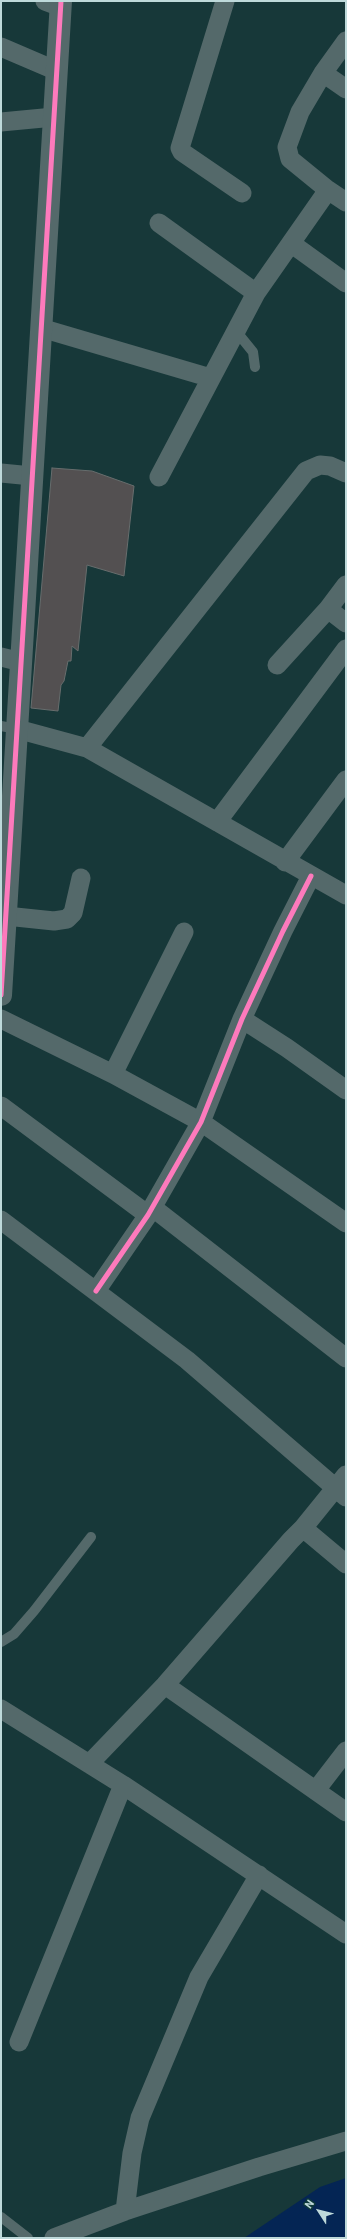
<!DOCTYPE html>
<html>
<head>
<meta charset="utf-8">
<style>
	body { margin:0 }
	#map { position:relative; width:347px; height:2239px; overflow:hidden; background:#173839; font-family:Barlow,sans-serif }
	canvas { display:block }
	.frame { position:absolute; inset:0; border:2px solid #bed9da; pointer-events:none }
	.north { position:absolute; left:299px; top:2191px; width:40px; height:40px; -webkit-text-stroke:3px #0e393b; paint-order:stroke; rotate:306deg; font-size:11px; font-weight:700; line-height:16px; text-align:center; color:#bed9da }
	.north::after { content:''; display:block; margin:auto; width:14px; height:18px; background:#bed9da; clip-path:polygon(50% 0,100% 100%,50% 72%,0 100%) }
</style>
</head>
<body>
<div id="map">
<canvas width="347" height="2239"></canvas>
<div class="frame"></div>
<div class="north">N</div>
</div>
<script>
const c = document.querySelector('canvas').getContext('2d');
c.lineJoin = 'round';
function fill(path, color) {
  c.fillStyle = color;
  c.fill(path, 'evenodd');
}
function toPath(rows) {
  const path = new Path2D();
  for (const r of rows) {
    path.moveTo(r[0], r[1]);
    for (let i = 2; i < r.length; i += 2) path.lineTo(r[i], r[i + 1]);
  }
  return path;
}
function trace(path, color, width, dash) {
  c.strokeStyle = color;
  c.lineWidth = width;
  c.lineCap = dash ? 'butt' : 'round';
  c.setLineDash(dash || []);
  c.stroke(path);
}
fill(toPath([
	[346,2178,346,2238,244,2238,320,2187]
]), '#042554');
const building = toPath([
	[52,468,92,471,134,486,124,576,87,565,78,651,72,646,71,661,68,661,64,681,61,685,58,711,31,708,52,468]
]);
fill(building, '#535051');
trace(building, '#676d6d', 1);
trace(toPath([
	[236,331,253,352,255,367],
	[1,726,17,729],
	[1,1642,14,1634,34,1611,91,1537],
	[1,2217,28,2238]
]), '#54696a', 10);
trace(toPath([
	[45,1,61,7],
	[225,1,180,148,182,152,242,193],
	[346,41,323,73,300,112,287,147,290,159,328,190,346,202],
	[1,47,57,71],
	[323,73,346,89],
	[1,122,54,117],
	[159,223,256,293],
	[292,244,346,283],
	[41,328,211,378],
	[1,473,32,476],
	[159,477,256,293,328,190],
	[328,609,346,623],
	[1,657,21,662],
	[277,665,328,609,346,585],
	[17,729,87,748,346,895],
	[87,748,306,471,320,465,330,466,346,473],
	[217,822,346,649],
	[285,862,346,780],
	[6,916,54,921,67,919,73,913,81,878],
	[1,1019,113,1074,201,1122,346,1223],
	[242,1019,287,1048,346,1090],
	[113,1074,184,932],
	[1,1106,148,1215],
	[152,1207,346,1358],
	[1,1220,187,1360,346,1497],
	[96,1291,148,1215,201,1122,242,1019,283,931,311,876],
	[303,1528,346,1564],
	[165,1685,346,1812],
	[1,1709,123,1785,346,1934],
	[89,1764,165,1685,291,1540,303,1528,346,1475],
	[316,1790,346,1751],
	[19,2042,123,1785],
	[125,2211,132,2153,140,2118,199,1977,259,1875],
	[54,2238,125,2211,259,2167,346,2141]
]), '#54696a', 19);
trace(toPath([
	[1,995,61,1]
]), '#54696a', 22);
trace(toPath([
	[1,995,61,1],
	[96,1291,148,1215,201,1122,242,1019,283,931,311,876]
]), '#fd7abc', 5);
</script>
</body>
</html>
